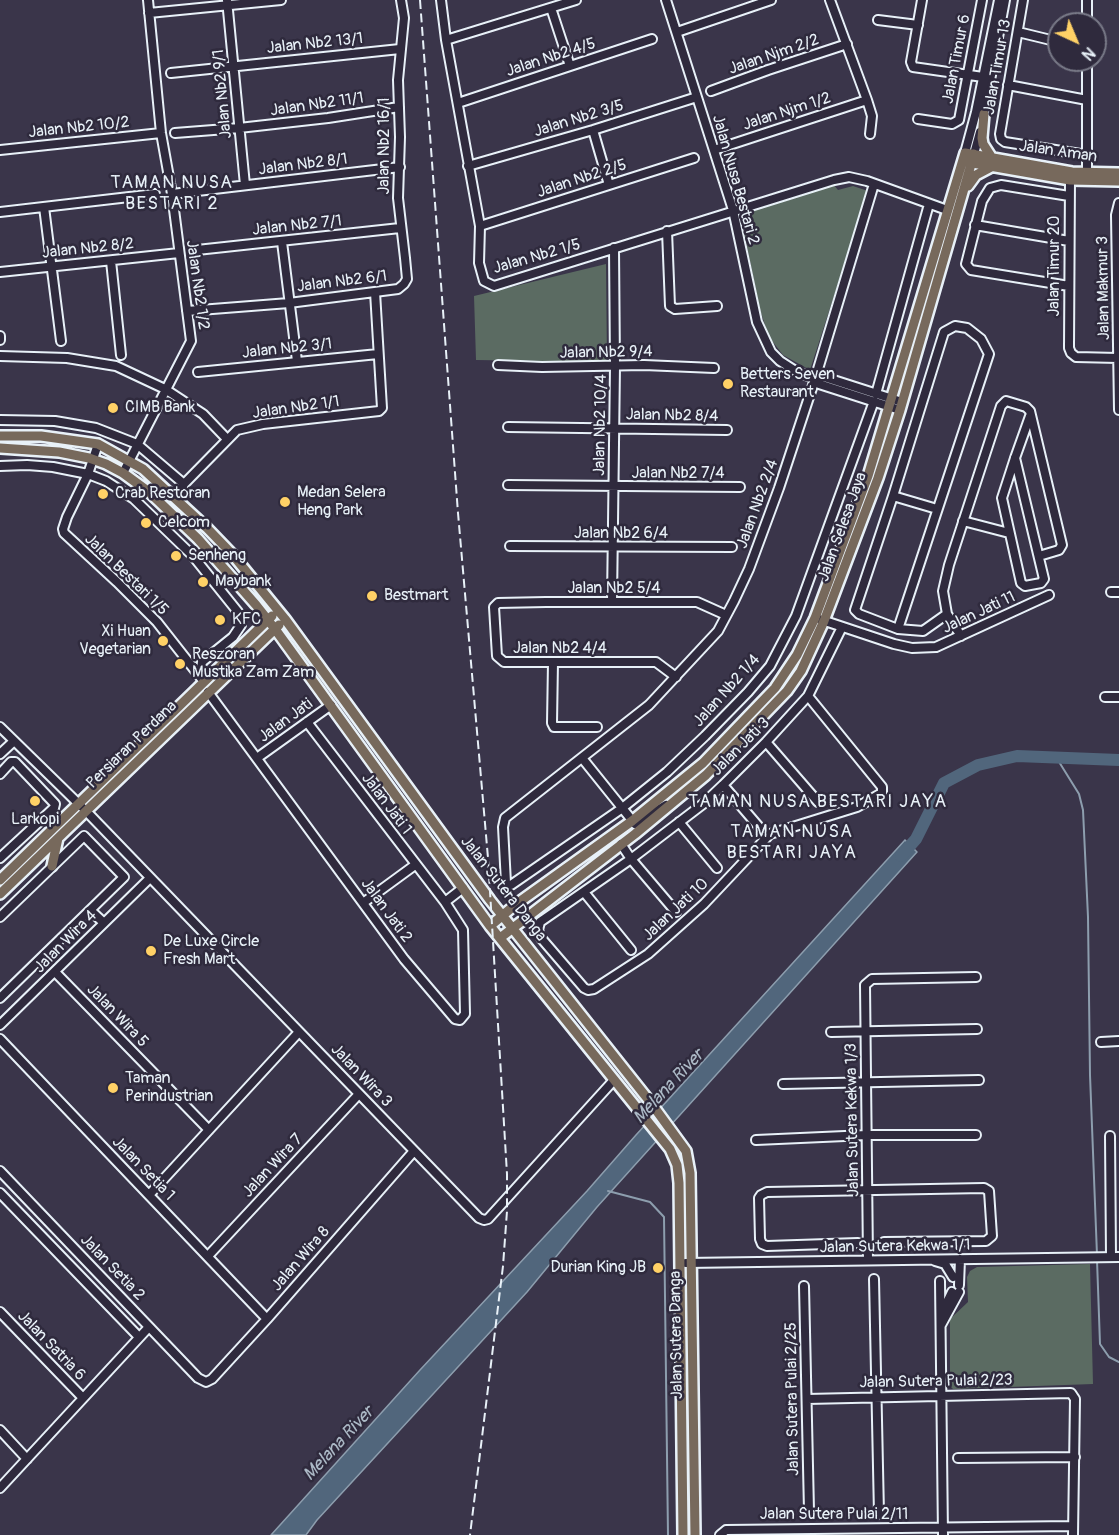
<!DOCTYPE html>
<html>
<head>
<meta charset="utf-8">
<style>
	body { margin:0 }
	#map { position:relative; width:1119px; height:1535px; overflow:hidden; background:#3a354a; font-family:Pangolin,sans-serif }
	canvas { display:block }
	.north { position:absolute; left:1047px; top:12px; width:60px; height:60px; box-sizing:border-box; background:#2f2a3d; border:2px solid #797a88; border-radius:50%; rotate:136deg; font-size:16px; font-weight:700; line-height:24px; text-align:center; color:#e8f1f8 }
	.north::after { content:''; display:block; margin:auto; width:21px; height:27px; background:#ffd166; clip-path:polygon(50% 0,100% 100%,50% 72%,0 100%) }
</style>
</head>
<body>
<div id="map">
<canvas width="1119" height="1535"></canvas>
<div class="north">N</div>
</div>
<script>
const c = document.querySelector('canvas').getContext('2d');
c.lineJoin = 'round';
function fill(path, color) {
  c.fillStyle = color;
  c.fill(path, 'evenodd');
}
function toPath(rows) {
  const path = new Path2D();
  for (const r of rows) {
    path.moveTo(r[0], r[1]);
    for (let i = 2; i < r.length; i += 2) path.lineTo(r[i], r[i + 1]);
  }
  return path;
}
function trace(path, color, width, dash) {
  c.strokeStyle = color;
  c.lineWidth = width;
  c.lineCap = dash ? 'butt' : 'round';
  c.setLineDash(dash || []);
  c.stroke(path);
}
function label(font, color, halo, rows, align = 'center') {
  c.font = font + ' Pangolin,sans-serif';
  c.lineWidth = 5;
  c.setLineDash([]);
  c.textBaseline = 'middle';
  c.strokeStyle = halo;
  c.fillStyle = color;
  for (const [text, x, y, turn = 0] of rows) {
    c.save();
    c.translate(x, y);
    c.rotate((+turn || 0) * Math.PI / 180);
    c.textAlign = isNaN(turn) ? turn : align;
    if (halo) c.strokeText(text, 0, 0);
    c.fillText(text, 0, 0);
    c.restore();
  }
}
fill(toPath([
	[833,184,838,190,853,186,868,191,810,370,783,355,769,337,760,310,742,222,747,212],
	[606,264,607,362,476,360,474,296],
	[1090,1264,1093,1384,953,1389,950,1386,950,1319,968,1302,967,1277,970,1271,977,1267]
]), '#5b6b62');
const water = toPath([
	[905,840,917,852,597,1207,527,1292,317,1520,306,1535,271,1535,420,1370,587,1191,636,1135,905,840]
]);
fill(water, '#51667c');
trace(water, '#8d9eae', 1.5);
trace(toPath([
	[1056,757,1079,794,1083,810,1088,917,1090,1075,1097,1255],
	[608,1191,650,1202,664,1217,668,1535],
	[1097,1260,1100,1344,1109,1357,1119,1362]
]), '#8d9eae', 2);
trace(toPath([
	[901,856,916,839,944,783,978,765,1017,756,1119,760]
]), '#51667c', 12);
const minor = toPath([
	[227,0,245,185],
	[441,0,446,40,480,226,479,263,484,281,494,286,834,180,849,177,867,181,947,210],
	[666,0,733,210,757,322,771,352,780,361,794,370,815,379,819,384,900,410],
	[830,0,867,100,872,116,870,134],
	[922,0,911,62,913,67,983,77],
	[1023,0,1000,134,1001,139,1005,142,1087,155],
	[1087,0,1087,24],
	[551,8,570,66],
	[149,13,281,0],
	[878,20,918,25],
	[677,32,771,0],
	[1018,32,1059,42],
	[446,40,576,0],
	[1087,60,1087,174],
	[171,73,400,49],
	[1008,85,1087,100],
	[711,91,768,70,847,44],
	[458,103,652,39],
	[983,118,1005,0],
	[918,119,952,124,959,120,982,0],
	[593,130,609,185],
	[175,133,239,128,328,118,399,107],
	[0,150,161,133],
	[714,150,867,100],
	[965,153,976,112,999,0],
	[974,154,980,132],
	[468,166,593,130,697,97],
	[1070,180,1069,348,1071,353,1076,357,1118,358],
	[172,194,400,167],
	[1069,196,1001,185,990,188,982,201,966,264,971,270,1069,286],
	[1119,203,1116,215,1119,410],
	[44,207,61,341],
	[0,212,155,194],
	[975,225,1069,241],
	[480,226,694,158],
	[667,231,670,306,675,309,717,306],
	[282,242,297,361],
	[197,250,400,228],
	[111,261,121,355],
	[0,272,179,253],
	[187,311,289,303,398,289,404,284,407,279,405,258,398,198,400,137,398,80,404,18,401,0],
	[0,336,0,340],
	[0,356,67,358,116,366,165,389,203,414,227,439],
	[498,365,542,367,644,365,714,368],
	[198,372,378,354],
	[815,379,821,376,902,402],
	[876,394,929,204],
	[874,401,796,616,770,666,748,692,705,736,667,772,621,809,511,885,508,885,506,883,503,827,505,818,649,705,718,631,734,601,749,569,779,488,815,379,874,184],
	[0,420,55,421,96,428,137,444,184,484],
	[508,427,727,430],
	[98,444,88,474,67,517,63,529,64,533,117,582,157,622,201,678],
	[1015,458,1044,579,1041,583,1025,586,1021,583,1002,498,1015,458,1030,416],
	[0,466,27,465,53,467,88,474,106,481,134,499,193,556,238,612,241,625,233,637,202,662,200,676],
	[123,473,191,341,172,194,161,133,148,0],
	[508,485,740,487],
	[893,496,937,509],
	[176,499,184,484,237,430,263,424,379,411,382,408,375,292],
	[963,521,1009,533],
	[510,546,732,547],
	[1111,592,1119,592],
	[612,602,615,366,614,248],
	[819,619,894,644,912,648,936,647,1049,595],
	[898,629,989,354,981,339,967,328,955,326,944,332,893,496,855,610,859,614,898,629,923,631,947,614],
	[961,636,947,614,943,591,949,565,1001,406,1006,401,1026,407,1030,411,1062,545,1059,550,1039,556],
	[553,662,552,723,554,727,597,727],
	[676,677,656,662,504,662,497,656,494,607,498,603,546,602,697,602,726,615],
	[208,692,404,959,455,1019,460,1020,465,1014,463,930,445,902,307,722],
	[808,696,882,787,882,793,857,807,770,834,704,904,648,954,594,989,588,990,584,988,541,938,538,930,540,922,631,859,703,804,723,785,766,742,808,696,842,627],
	[1105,697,1119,697],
	[0,727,86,811,479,1218,484,1220,488,1219,614,1080],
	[766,742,818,802],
	[0,754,14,741],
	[257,758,331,705],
	[582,758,635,824,666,805],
	[0,774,11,762,15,762,55,804,54,808,0,858],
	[723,785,759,827],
	[679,822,717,868],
	[621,844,631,859,676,912],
	[584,892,631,950],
	[445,902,463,888],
	[363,903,415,865],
	[90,910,104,923],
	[0,917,84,836,124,877,0,998],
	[55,972,209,1130],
	[0,1025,150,878],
	[831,1032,977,1029],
	[0,1039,267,1319],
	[1101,1042,1119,1041],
	[783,1084,979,1080],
	[1110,1136,1111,1257],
	[756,1140,867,1135,976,1135],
	[0,1171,198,1378,206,1382,212,1379,267,1319,414,1151],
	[0,1193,139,1337],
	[149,1195,299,1032],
	[858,1243,767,1246,762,1244,760,1239,759,1198,761,1195,767,1192,984,1188,989,1191,992,1236,986,1241,884,1242],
	[208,1256,359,1094],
	[868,1260,865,985,872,979,976,977],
	[935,1261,945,1264,953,1277],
	[686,1263,1119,1257],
	[874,1279,879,1514],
	[940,1281,943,1535],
	[959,1285,960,1259],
	[804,1286,809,1511],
	[0,1312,83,1398],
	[941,1315,952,1292],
	[941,1325,959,1292],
	[807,1399,1071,1393,1075,1399,1073,1535],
	[0,1430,27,1459],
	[958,1458,1075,1457],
	[0,1488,149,1327],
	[720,1535,726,1530,1073,1526]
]);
const major = toPath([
	[984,114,982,138,983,144,992,158],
	[967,162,1070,180,1119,181],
	[968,186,976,175,993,166],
	[0,436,41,436,98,444,143,469,207,528,232,554,285,619,490,900,651,1103,686,1151,690,1173,695,1535],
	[0,448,59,452,89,458,106,464,123,473,149,492,198,539,256,605,275,629,490,926,670,1149,677,1165,679,1183,683,1535],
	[52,866,58,838],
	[0,880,272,616],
	[0,894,279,625],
	[490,926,515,905,632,821,703,763,775,688,797,655,815,618,868,476,965,153,1072,172,1119,173],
	[500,938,635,834,706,775,787,691,801,671,824,621,878,478,900,410,974,154]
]);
trace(minor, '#e8f1f8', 12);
trace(major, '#e8f1f8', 14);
trace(minor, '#2f2a3d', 8);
trace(major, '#77695c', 9);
trace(toPath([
	[420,0,458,513,488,858,507,1174,507,1211,503,1266,470,1535]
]), '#e8f1f8', 2, [9, 4.5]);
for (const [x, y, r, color] of [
	[728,384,6,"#ffd166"],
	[113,408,6,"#ffd166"],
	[103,494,6,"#ffd166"],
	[285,502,6,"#ffd166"],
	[146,523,6,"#ffd166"],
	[176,556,6,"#ffd166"],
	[203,582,6,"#ffd166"],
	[372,596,6,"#ffd166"],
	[220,620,6,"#ffd166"],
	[163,641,6,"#ffd166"],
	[180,664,6,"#ffd166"],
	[35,801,6,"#ffd166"],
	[151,951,6,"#ffd166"],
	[113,1088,6,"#ffd166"],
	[658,1268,6,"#ffd166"]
]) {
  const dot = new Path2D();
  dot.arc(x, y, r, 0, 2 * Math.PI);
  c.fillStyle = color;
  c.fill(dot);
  trace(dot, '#2f2a3d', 2);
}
label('16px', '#e8f1f8', '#2f2a3d', [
	["Jalan Nb2 13/1",315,44,-6],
	["Jalan Njm 2/2",774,55,-19],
	["Jalan Nb2 4/5",551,58,-18],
	["Jalan Timur 6",957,59,-79],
	["Jalan Timur 13",998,67,-80],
	["Jalan Nb2 9/1",223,94,-95],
	["Jalan Nb2 11/1",317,105,-8],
	["Jalan Njm 1/2",787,112,-18],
	["Jalan Nb2 3/5",579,119,-17],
	["Jalan Nb2 10/2",79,128,-6],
	["Jalan Nb2 16/1",385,146,-90],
	["Jalan Aman",1058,152,8],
	["Jalan Nb2 8/1",303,165,-7],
	["Jalan Nb2 2/5",582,179,-18],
	["Jalan Nusa Bestari 2",735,180,74],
	["Jalan Nb2 7/1",297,226,-6],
	["Jalan Nb2 8/2",88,249,-6],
	["Jalan Nb2 1/5",537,257,-16],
	["Jalan Timur 20",1055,266,-90],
	["Jalan Nb2 6/1",342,282,-7],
	["Jalan Nb2 1/2",197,285,82],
	["Jalan Makmur 3",1104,288,-91],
	["Jalan Nb2 3/1",287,349,-6],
	["Jalan Nb2 9/4",606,353,-1],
	["Jalan Nb2 1/1",296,408,-8],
	["Jalan Nb2 8/4",672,416,1],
	["Jalan Nb2 10/4",601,425,-89],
	["Jalan Nb2 7/4",678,474],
	["Jalan Nb2 2/4",758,504,-70],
	["Jalan Selesa Jaya",843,527,-70],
	["Jalan Nb2 6/4",621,534],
	["Jalan Bestari 1/5",126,575,44],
	["Jalan Nb2 5/4",614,589],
	["Jalan Jati 11",979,613,-25],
	["Jalan Nb2 4/4",560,649],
	["Jalan Nb2 1/4",727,691,-48],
	["Jalan Jati",286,721,-36],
	["Persiaran Perdana",132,745,-44],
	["Jalan Jati 3",741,747,-45],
	["Jalan Jati 1",386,804,53],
	["Jalan Sutera Danga",503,889,52],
	["Jalan Jati 10",676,910,-43],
	["Jalan Jati 2",386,911,54],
	["Jalan Wira 4",66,942,-45],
	["Jalan Wira 5",117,1016,46],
	["Jalan Wira 3",361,1076,46],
	["Jalan Sutera Kekwa 1/3",853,1120,-91],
	["Jalan Wira 7",273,1166,-47],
	["Jalan Setia 1",143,1169,46],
	["Jalan Sutera Kekwa 1/1",895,1247,-1],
	["Jalan Wira 8",301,1259,-49],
	["Jalan Setia 2",112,1268,46],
	["Jalan Sutera Danga",677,1335,-91],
	["Jalan Satria 6",51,1346,46],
	["Jalan Sutera Pulai 2/23",936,1382,-1],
	["Jalan Sutera Pulai 2/25",793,1399,-91],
	["Jalan Sutera Pulai 2/11",834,1515]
]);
label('16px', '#e8f1f8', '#2f2a3d', [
	["Betters Seven",740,375],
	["Restaurant",740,393],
	["CIMB Bank",125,408],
	["Medan Selera",297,493],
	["Heng Park",297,511],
	["Crab Restoran",115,494],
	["Celcom",158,523],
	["Senheng",188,556],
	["Maybank",215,582],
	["Bestmart",384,596],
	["KFC",232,620],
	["Xi Huan",151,632,"right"],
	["Vegetarian",151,650,"right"],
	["Reszoran",192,655],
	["Mustika Zam Zam",192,673],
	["Larkopi",35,820,"center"],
	["De Luxe Circle",163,942],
	["Fresh Mart",163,960],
	["Taman",125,1079],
	["Perindustrian",125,1097],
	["Durian King JB",646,1268,"right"]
], 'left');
c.letterSpacing = '1.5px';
label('18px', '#e8f1f8', '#2f2a3d', [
	["TAMAN NUSA",172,183],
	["BESTARI 2",172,204],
	["TAMAN NUSA BESTARI JAYA",818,802],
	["TAMAN NUSA",792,832],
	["BESTARI JAYA",792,853]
]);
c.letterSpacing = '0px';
label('italic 18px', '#acb9c6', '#2f2a3d', [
	["Melana River",669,1087,-47],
	["Melana River",339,1444,-47]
]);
</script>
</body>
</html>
